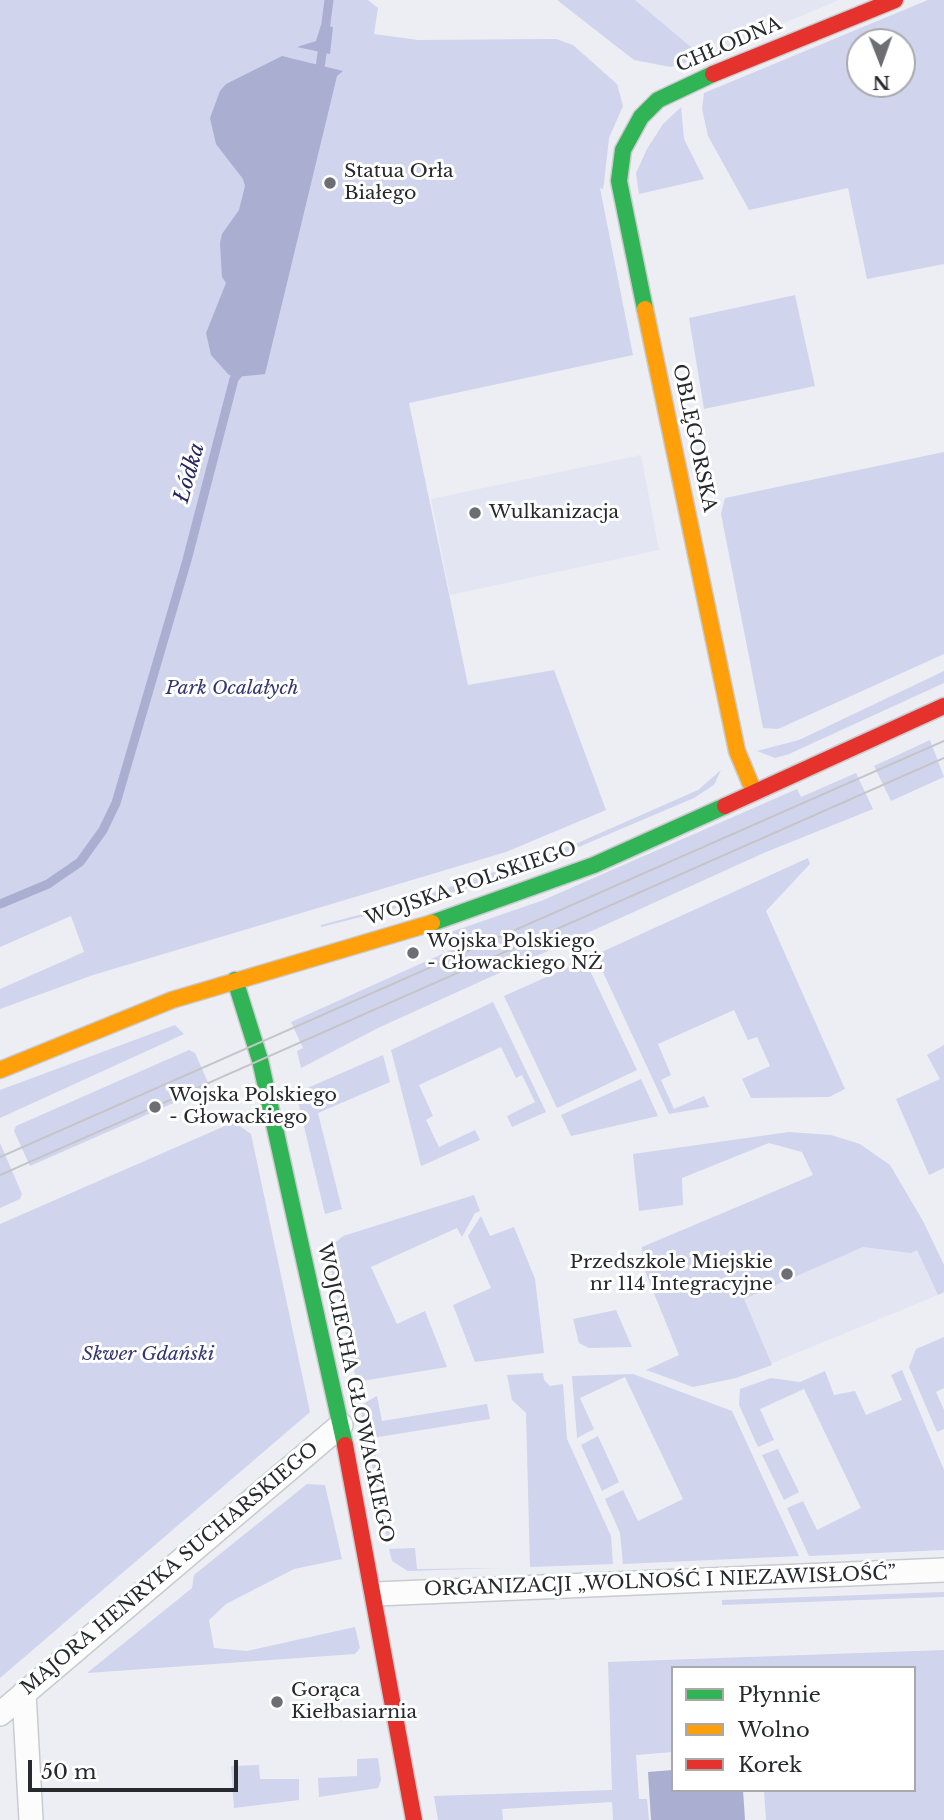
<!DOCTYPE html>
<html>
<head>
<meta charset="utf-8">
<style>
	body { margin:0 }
	#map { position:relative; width:944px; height:1820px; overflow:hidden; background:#eceef4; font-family:"Libre Baskerville",serif }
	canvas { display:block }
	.legend { position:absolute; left:671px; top:1666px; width:245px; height:126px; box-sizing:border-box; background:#fff; border:2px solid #a9a9ab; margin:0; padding:9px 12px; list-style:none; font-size:21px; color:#28292d }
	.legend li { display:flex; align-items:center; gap:14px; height:35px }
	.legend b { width:35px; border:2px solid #a9a9ab }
	.north { position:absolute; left:846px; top:28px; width:70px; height:70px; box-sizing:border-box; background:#fff; border:2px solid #a9a9ab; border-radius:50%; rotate:179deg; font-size:19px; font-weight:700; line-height:28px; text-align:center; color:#28292d }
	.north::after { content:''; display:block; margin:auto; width:24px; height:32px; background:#6d6e73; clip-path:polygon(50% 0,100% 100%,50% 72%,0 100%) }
	.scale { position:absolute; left:28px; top:1760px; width:210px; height:32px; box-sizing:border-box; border:4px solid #28292d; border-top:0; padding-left:9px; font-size:21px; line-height:24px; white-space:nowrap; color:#28292d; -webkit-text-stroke:5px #fff; paint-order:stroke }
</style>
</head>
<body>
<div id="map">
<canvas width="944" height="1820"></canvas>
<ul class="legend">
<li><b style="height:9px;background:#30b455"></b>Płynnie</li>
<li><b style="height:9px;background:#ff9f0a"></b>Wolno</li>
<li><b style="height:9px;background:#e5322d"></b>Korek</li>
</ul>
<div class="north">N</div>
<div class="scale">50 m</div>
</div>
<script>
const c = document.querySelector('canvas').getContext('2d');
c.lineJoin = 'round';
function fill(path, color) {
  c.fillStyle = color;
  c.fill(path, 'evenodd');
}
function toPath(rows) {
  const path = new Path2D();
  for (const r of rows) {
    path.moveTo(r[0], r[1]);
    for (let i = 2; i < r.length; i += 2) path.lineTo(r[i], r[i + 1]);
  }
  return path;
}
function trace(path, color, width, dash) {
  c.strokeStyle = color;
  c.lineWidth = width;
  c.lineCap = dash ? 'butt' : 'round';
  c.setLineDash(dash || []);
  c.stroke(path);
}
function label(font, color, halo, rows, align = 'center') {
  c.font = font + ' "Libre Baskerville",serif';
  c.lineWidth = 6;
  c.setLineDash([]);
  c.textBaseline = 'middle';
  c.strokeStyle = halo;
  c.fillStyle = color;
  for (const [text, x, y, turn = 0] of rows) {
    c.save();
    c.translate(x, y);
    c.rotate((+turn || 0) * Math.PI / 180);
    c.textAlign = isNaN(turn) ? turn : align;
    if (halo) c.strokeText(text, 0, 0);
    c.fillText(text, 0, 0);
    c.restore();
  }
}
fill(toPath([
	[635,0,839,0,703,57],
	[641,455,659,550,450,595,431,499],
	[879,1169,938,1295,736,1378,679,1355,643,1266]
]), '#e3e5f3');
fill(toPath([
	[0,0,368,0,378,8,374,34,418,40,556,39,573,45,617,84,623,106,609,138,604,183,603,189,600,188,633,355,409,403,468,685,554,670,606,810,506,852,93,975,0,1009,0,989,84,952,71,916,0,947],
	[557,0,635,0,703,57,671,67,634,60],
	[928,0,944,0,944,264,867,279,848,188,749,210,708,136,702,109,704,93],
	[860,42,902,42,902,84,860,84],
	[681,107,684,139,704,179,639,194,636,173,647,149,663,124],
	[795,295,815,386,704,409,689,318],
	[944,452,944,654,778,729,763,728,721,514,725,498],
	[944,671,944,683,789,754,775,758,757,751,799,740],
	[930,740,944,777,891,801,874,766],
	[721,770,714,785,694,798,522,871,437,898,321,927,321,925,400,904,573,845,698,790],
	[856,773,873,809,766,852,616,920,378,1028,301,1068,297,1051,303,1048,291,1022,451,950,445,934,541,901,797,789,801,797],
	[808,858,810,864,766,911,845,1089,829,1097,751,1098,742,1079,770,1066,757,1037,748,1040,734,1010,658,1044,671,1075,661,1080,674,1109,704,1096,709,1107,669,1114,595,955],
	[585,960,637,1070,557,1108,504,996],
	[493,1002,546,1112,512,1127,507,1116,535,1102,522,1075,516,1078,501,1047,419,1085,433,1116,426,1120,439,1147,475,1130,480,1140,421,1166,391,1050],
	[175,1025,184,1034,0,1118,0,1090],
	[944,1045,944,1168,929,1175,896,1099,940,1079,927,1055],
	[189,1050,195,1053,210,1087,30,1166,14,1131,16,1126],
	[383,1055,390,1082,318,1113,342,1209,325,1214,296,1093],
	[641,1079,658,1116,571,1136,561,1115],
	[234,1122,251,1134,310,1412,0,1678,0,1224],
	[789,1132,831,1135,860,1144,890,1165,923,1221,944,1265,944,1292,938,1295,917,1250,911,1253,863,1247,744,1299,772,1365,736,1378,693,1387,646,1370,679,1355,643,1266,642,1247,813,1175,802,1152,769,1143,682,1178,683,1205,639,1211,633,1154],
	[0,1143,22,1194,20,1199,0,1208],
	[474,1195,480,1211,475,1213,462,1237,457,1228,371,1267,397,1324,425,1311,447,1367,362,1381,356,1379,328,1257,330,1247,343,1236],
	[481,1216,490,1236,514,1227,535,1279,544,1353,475,1362,453,1305,491,1288,468,1236],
	[616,1310,632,1347,589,1348,579,1343,573,1319],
	[944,1337,944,1388,936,1392,944,1410,944,1429,937,1432,909,1367,916,1349],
	[902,1370,944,1470,944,1550,809,1556,787,1508,803,1501,817,1530,861,1508,804,1389,760,1409,774,1440,758,1447,739,1405,740,1389,771,1378,800,1382,825,1371,834,1395,855,1391,866,1415,902,1400,891,1375],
	[543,1373,544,1380,550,1386,563,1384,567,1439,611,1536,613,1564,530,1567,526,1413,512,1400,507,1375],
	[633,1374,732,1411,799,1556,623,1564,620,1533,605,1499,623,1490,638,1521,683,1499,625,1377,580,1398,594,1429,577,1438,572,1376],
	[377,1396,382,1421,487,1404,490,1419,372,1438,393,1539,387,1539,361,1412,363,1404],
	[598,1436,619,1482,602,1491,581,1445],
	[778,1449,799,1492,784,1500,762,1455],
	[307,1484,325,1485,342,1559,294,1569,226,1604,209,1620,214,1648,247,1651,355,1627,360,1648,355,1654,87,1673,192,1588,194,1575],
	[415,1548,417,1569,502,1568,408,1571,392,1561,389,1549],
	[944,1592,944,1597,722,1605,722,1600],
	[944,1650,944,1820,766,1820,764,1790,914,1790,914,1668,673,1668,673,1752,636,1755,639,1799,647,1799,649,1820,613,1820,612,1802,502,1809,503,1820,438,1820,434,1796,612,1790,608,1662],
	[378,1758,381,1780,378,1788,319,1797,318,1778,357,1776,357,1759],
	[259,1765,260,1779,299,1779,299,1800,234,1808,231,1766]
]), '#d0d4ed');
fill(toPath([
	[321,25,333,27,330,54,297,47,316,41],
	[282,56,343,71,337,76,265,374,236,377,229,375,211,355,206,333,226,283,222,277,220,243,222,234,239,210,245,186,243,179,216,144,210,118,220,91,226,84],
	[673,1770,673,1790,743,1790,745,1820,651,1820,648,1772]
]), '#aaaed1');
trace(toPath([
	[319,76,329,0],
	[0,904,48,884,80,862,103,830,116,803,187,560,234,379,243,368]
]), '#aaaed1', 9);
const street = toPath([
	[376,1594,944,1570],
	[24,1693,31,1820],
	[0,1714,341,1425]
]);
const fast = toPath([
	[645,309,619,181,623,150,641,117,658,100,713,74],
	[432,923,594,865,725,806],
	[235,980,260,1060,345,1445]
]);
const slow = toPath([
	[645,309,737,751,754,792],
	[0,1070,172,1000,432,923]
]);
const jam = toPath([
	[713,74,895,0],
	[725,806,944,706],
	[345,1445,414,1820]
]);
trace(street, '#c9cbcf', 26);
trace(fast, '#c9cbcf', 19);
trace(slow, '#c9cbcf', 19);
trace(jam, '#c9cbcf', 19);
trace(street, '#fcfcfd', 23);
trace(fast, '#30b455', 16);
trace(slow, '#ff9f0a', 16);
trace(jam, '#e5322d', 16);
trace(toPath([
	[0,1157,944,741],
	[0,1175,944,758]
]), '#c5c5c7', 2);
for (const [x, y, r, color] of [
	[330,183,7,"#6d6e73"],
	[475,513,7,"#6d6e73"],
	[413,953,7,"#6d6e73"],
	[155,1107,7,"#6d6e73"],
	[787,1274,7,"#6d6e73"],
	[277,1702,7,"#6d6e73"]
]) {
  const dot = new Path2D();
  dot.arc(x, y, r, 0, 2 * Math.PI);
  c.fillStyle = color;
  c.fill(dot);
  trace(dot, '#fff', 2.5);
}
label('19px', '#28292d', '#fff', [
	["CHŁODNA",729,45,-23],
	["OBLĘGORSKA",694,438,78],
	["WOJSKA POLSKIEGO",471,884,-19],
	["WOJCIECHA GŁOWACKIEGO",355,1393,78],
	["MAJORA HENRYKA SUCHARSKIEGO",170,1569,-40],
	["ORGANIZACJI „WOLNOŚĆ I NIEZAWISŁOŚĆ”",660,1582,-2]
]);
label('19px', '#28292d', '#fff', [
	["Statua Orła",344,172],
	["Białego",344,194],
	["Wulkanizacja",489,513],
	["Wojska Polskiego",427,942],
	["- Głowackiego NŻ",427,964],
	["Wojska Polskiego",169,1096],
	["- Głowackiego",169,1118],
	["Przedszkole Miejskie",773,1263,"right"],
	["nr 114 Integracyjne",773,1285,"right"],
	["Gorąca",291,1691],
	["Kiełbasiarnia",291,1713]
], 'left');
label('italic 19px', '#353671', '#fff', [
	["Park Ocalałych",232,689],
	["Skwer Gdański",148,1355]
]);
label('italic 21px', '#26255e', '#fff', [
	["Łódka",190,473,-74]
]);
</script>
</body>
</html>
